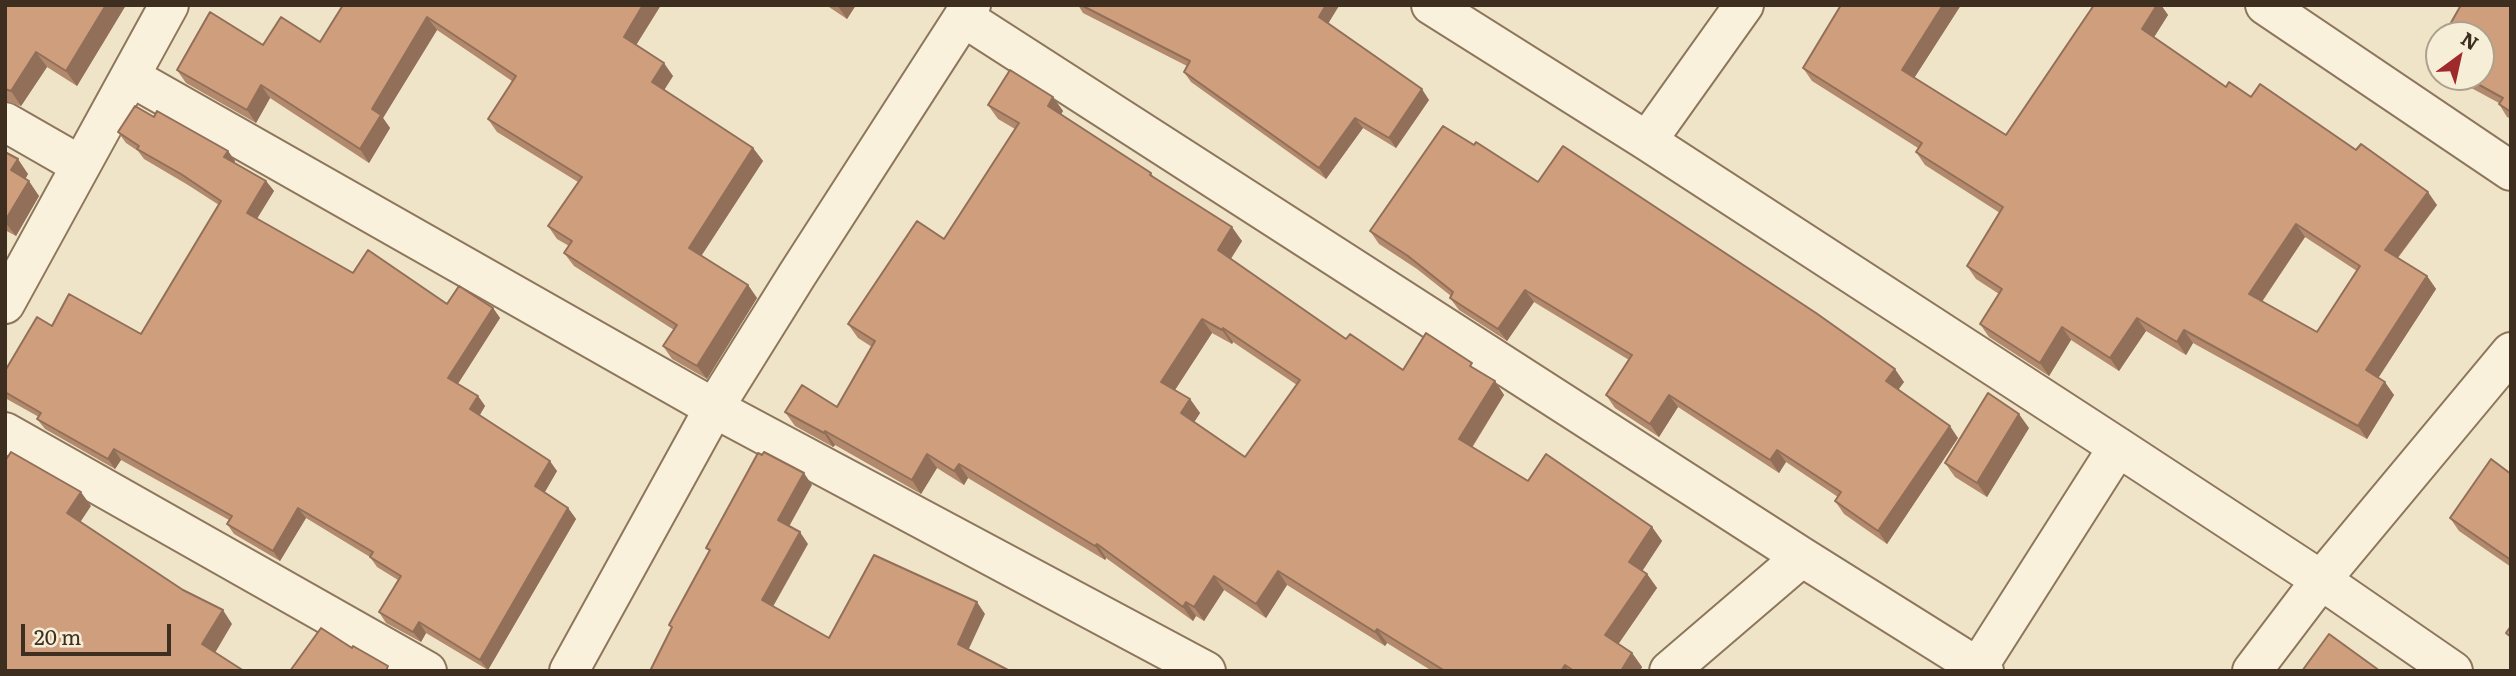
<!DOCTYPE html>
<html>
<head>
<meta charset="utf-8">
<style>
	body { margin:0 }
	#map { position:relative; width:2516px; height:676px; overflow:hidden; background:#f0e4c8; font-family:Literata,serif }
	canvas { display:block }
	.frame { position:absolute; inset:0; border:7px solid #3d2e20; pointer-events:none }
	.north { position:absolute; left:2425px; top:21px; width:70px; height:70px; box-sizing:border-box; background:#f7eed8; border:2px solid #ada18e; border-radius:50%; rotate:33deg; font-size:19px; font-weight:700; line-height:28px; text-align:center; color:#3d2e20 }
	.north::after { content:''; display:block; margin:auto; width:24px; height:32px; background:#9e2a2b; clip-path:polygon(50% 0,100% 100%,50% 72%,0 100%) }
	.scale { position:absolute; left:21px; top:624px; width:150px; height:32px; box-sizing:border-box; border:4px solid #3d2e20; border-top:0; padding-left:9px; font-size:21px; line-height:24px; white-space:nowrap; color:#3d2e20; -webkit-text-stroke:5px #f7eed8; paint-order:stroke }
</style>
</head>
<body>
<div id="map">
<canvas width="2516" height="676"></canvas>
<div class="frame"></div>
<div class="north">N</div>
<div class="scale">20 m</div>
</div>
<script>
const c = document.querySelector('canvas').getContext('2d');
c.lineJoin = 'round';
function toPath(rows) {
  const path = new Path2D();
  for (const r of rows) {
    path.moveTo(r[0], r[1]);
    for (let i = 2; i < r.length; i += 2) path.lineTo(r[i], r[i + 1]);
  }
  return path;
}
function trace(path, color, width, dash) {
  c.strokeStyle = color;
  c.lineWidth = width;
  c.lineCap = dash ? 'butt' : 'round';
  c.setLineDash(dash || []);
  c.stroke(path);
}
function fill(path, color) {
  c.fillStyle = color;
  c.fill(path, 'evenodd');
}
const minor = toPath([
	[1431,5,1647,141,2118,447,2321,580,2453,671],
	[2265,5,2511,171],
	[963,17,1802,557,1984,671],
	[131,77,714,408,1206,671],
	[5,122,80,165],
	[1647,141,1744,5],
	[5,304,169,5],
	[5,432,427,671],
	[1978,667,2118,447],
	[569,671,714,408,797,275,971,5],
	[1669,671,1802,557],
	[2252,671,2321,580,2511,352]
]);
trace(minor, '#8d765c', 42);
trace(minor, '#faf1dc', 38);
fill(toPath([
	[5,5,126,5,77,86,47,67,21,106,5,101],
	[343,5,661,5,636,45,673,76,664,90,753,148,763,161,701,256,748,285,757,298,707,379,672,359,663,346,674,330,574,266,564,253,569,246,557,239,548,226,578,182,497,132,488,119,512,81,437,30,383,118,390,128,369,163,270,98,256,123,186,83,177,70,263,45,320,42],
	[826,5,856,5,847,19],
	[1078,5,1338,5,1328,24,1429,100,1396,148,1363,128,1326,179,1191,82,1184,72,1187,66,1083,13],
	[1841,5,1961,5,1914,78,2006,135,2094,5,2161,5,2168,15,2154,37,2226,87,2251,97,2437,205,2398,258,2427,276,2436,289,2378,378,2394,395,2367,439,2193,343,2186,355,2146,331,2119,371,2071,340,2049,376,1989,337,1980,324,1999,294,1976,279,1967,266,2000,213,1925,165,1916,152,1918,148,1812,81,1803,68],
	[2305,237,2357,271,2317,332,2262,302],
	[2511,5,2511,119,2507,117,2499,104,2499,103,2451,77,2481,77],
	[2439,43,2439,70,2430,58],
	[1053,97,1063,111,1061,114,1151,173,1154,178,1242,241,1231,259,1346,339,1403,370,1478,371,1495,381,1504,395,1472,448,1528,481,1652,527,1662,541,1642,571,1647,574,1657,588,1618,644,1632,653,1642,667,1640,671,1432,671,1387,643,1385,646,1287,585,1266,618,1224,590,1204,621,1196,616,1193,621,1106,558,1105,560,968,478,964,485,937,468,921,494,835,445,833,447,795,426,785,412,837,407,872,347,858,338,848,324,944,239,1015,129,998,119,988,105],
	[1212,333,1232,344,1233,342,1297,385,1245,457,1194,422,1200,413,1190,399,1175,390],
	[154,117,228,151,235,161,234,162,266,181,274,191,257,219,353,273,447,304,493,308,500,318,458,384,478,396,485,406,480,415,557,471,544,493,568,508,576,519,488,670,426,633,421,642,386,623,379,612,398,580,377,567,370,557,306,518,280,561,234,534,227,524,229,520,121,460,115,469,45,429,37,419,39,417,5,398,5,371,52,326,141,334,219,205,188,185,144,159,138,151,126,143,118,132],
	[5,152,28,174,25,179,39,196,16,236,5,230],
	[1538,182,1904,382,1898,390,1958,438,1887,544,1844,514,1835,501,1838,497,1786,462,1779,473,1678,407,1659,437,1615,408,1606,395,1629,360,1534,302,1507,341,1459,310,1450,298,1451,296,1417,269,1379,244,1370,231],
	[2029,428,1987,497,1955,477,1945,463],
	[2511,474,2511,567,2459,531,2450,518]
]), '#b2896c');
fill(toPath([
	[106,5,126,5,77,86,66,71],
	[643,5,661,5,633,50,624,37],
	[837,5,856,5,847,19],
	[1326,5,1339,6,1326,27,1319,17],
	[1943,5,1961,5,1911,83,1902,70],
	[2157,5,2161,5,2168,15,2151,42,2142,29],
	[427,17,437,30,383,118,390,128,369,163,360,149,372,109],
	[36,52,47,67,21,106,11,91],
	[664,63,673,76,661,95,652,82],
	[261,85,270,98,256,123,247,110],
	[1422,89,1429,100,1396,148,1389,138],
	[1053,97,1063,111,1058,120,1048,106],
	[1355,118,1363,128,1326,179,1319,168],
	[753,148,763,161,698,261,689,248],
	[228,151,235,161,232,167,224,157],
	[18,159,28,174,22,185,11,170],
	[29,181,39,196,16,236,5,222],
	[266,181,274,191,254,223,247,213],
	[2428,192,2437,205,2394,262,2385,250],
	[2296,224,2305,237,2258,307,2249,294],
	[1232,227,1242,241,1227,264,1218,250],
	[2427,276,2436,289,2375,383,2366,370],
	[748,285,757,298,707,379,697,366],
	[1525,290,1534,302,1507,341,1498,329],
	[493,308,500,318,455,388,448,378],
	[2137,318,2146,331,2119,371,2110,358],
	[1202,319,1212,333,1171,396,1161,382],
	[2062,327,2071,340,2049,376,2040,363],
	[1223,328,1233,342,1232,344,1222,330],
	[2184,330,2193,343,2186,355,2177,342],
	[1895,369,1904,382,1895,394,1886,381],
	[1495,381,1504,395,1468,453,1459,439],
	[2385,382,2394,395,2367,439,2358,426],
	[1669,395,1678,407,1659,437,1650,424],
	[478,396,485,406,477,419,470,409],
	[1190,399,1200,413,1191,427,1181,413],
	[2019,414,2029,428,1987,497,1977,483],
	[1950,426,1958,438,1887,544,1878,531],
	[825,431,835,445,833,447,824,433],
	[114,449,121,460,115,469,108,459],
	[1777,450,1786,462,1779,473,1770,460],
	[927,454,937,468,921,494,912,480],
	[550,461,557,471,542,497,535,486],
	[959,464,968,478,964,485,954,471],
	[804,473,812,485,786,532,778,520],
	[81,492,91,506,77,527,67,513],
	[298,508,306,518,280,561,273,551],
	[568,508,576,519,488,670,480,660],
	[1652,527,1662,541,1639,576,1629,562],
	[800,532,808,544,770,612,762,600],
	[1097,544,1106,558,1105,560,1095,546],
	[1278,571,1287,585,1266,618,1256,604],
	[1647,574,1657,588,1615,649,1605,635],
	[1214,576,1224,590,1204,621,1194,607],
	[977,602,985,614,966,655,958,644],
	[1186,602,1196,616,1193,621,1183,607],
	[223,610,232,624,212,658,202,644],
	[419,622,426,633,421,642,413,632],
	[1377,629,1387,643,1385,646,1375,632],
	[1632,653,1642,667,1640,671,1621,671],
	[1565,665,1569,671,1561,671]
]), '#916f58');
const building = toPath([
	[5,5,106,5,66,71,36,52,11,91,5,89,5,5],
	[343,5,643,5,624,37,664,63,652,82,753,148,689,248,748,285,697,366,663,346,677,325,564,253,572,241,548,226,582,177,488,119,516,76,427,17,372,109,381,115,360,149,261,85,247,110,177,70,210,12,263,45,281,17,320,42,343,5],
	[1081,5,1326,5,1319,17,1422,89,1389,138,1355,118,1319,168,1184,72,1190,61,1081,5],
	[1841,5,1943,5,1902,70,2006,135,2094,5,2157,5,2142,29,2226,87,2229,82,2251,97,2260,84,2356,150,2361,144,2428,192,2385,250,2427,276,2366,370,2385,382,2358,426,2184,330,2177,342,2137,318,2110,358,2062,327,2040,363,1980,324,2002,289,1967,266,2003,207,1916,152,1922,143,1803,68,1841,5],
	[2296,224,2360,266,2317,332,2249,294,2296,224],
	[2461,5,2511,5,2511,112,2499,104,2503,98,2465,77,2481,77,2481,35,2444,35,2461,5],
	[2439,43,2439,63,2430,58,2439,43],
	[1010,70,1053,97,1048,106,1151,173,1150,175,1232,227,1218,250,1346,339,1350,334,1403,370,1426,333,1472,363,1470,366,1495,381,1459,439,1528,481,1546,454,1652,527,1629,562,1647,574,1605,635,1632,653,1621,671,1574,671,1565,665,1561,671,1445,671,1377,629,1375,632,1278,571,1256,604,1214,576,1194,607,1186,602,1183,607,1097,544,1095,546,959,464,954,471,927,454,912,480,825,431,824,433,785,412,802,385,837,407,875,341,848,324,917,221,944,239,1019,123,988,105,1010,70],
	[1202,319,1222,330,1223,328,1300,380,1245,457,1181,413,1190,399,1161,382,1202,319],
	[135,106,154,117,157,111,228,151,224,157,266,181,247,213,353,273,368,250,447,304,459,286,493,308,448,378,478,396,470,409,550,461,535,486,568,508,480,660,419,622,413,632,379,612,401,576,370,557,373,552,298,508,273,551,227,524,232,516,114,449,108,459,37,419,41,413,5,392,5,371,37,317,52,326,69,294,141,334,221,201,181,174,137,149,139,146,118,132,135,106],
	[1443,126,1474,145,1476,142,1538,182,1563,146,1816,313,1895,369,1886,381,1950,426,1878,531,1835,501,1841,492,1777,450,1770,460,1669,395,1650,424,1606,395,1632,355,1525,290,1498,329,1450,298,1453,292,1408,256,1370,231,1443,126],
	[5,152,18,159,11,170,29,181,5,221,5,152],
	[1988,393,2019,414,1977,483,1945,463,1988,393],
	[11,452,81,492,67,513,183,590,223,610,202,644,244,671,5,671,5,461,11,452],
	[764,452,804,473,778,520,800,532,762,600,829,638,874,555,977,602,958,644,1010,671,650,671,672,627,669,625,710,550,706,548,758,453,762,455,764,452],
	[2491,459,2511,474,2511,560,2450,518,2491,459],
	[2511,626,2511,637,2506,633,2511,626],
	[321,628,352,648,353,646,388,666,386,671,290,671,321,628],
	[2329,634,2380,671,2302,671,2329,634]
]);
fill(building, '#cf9f7d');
trace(building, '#916f58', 2);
</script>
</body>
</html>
